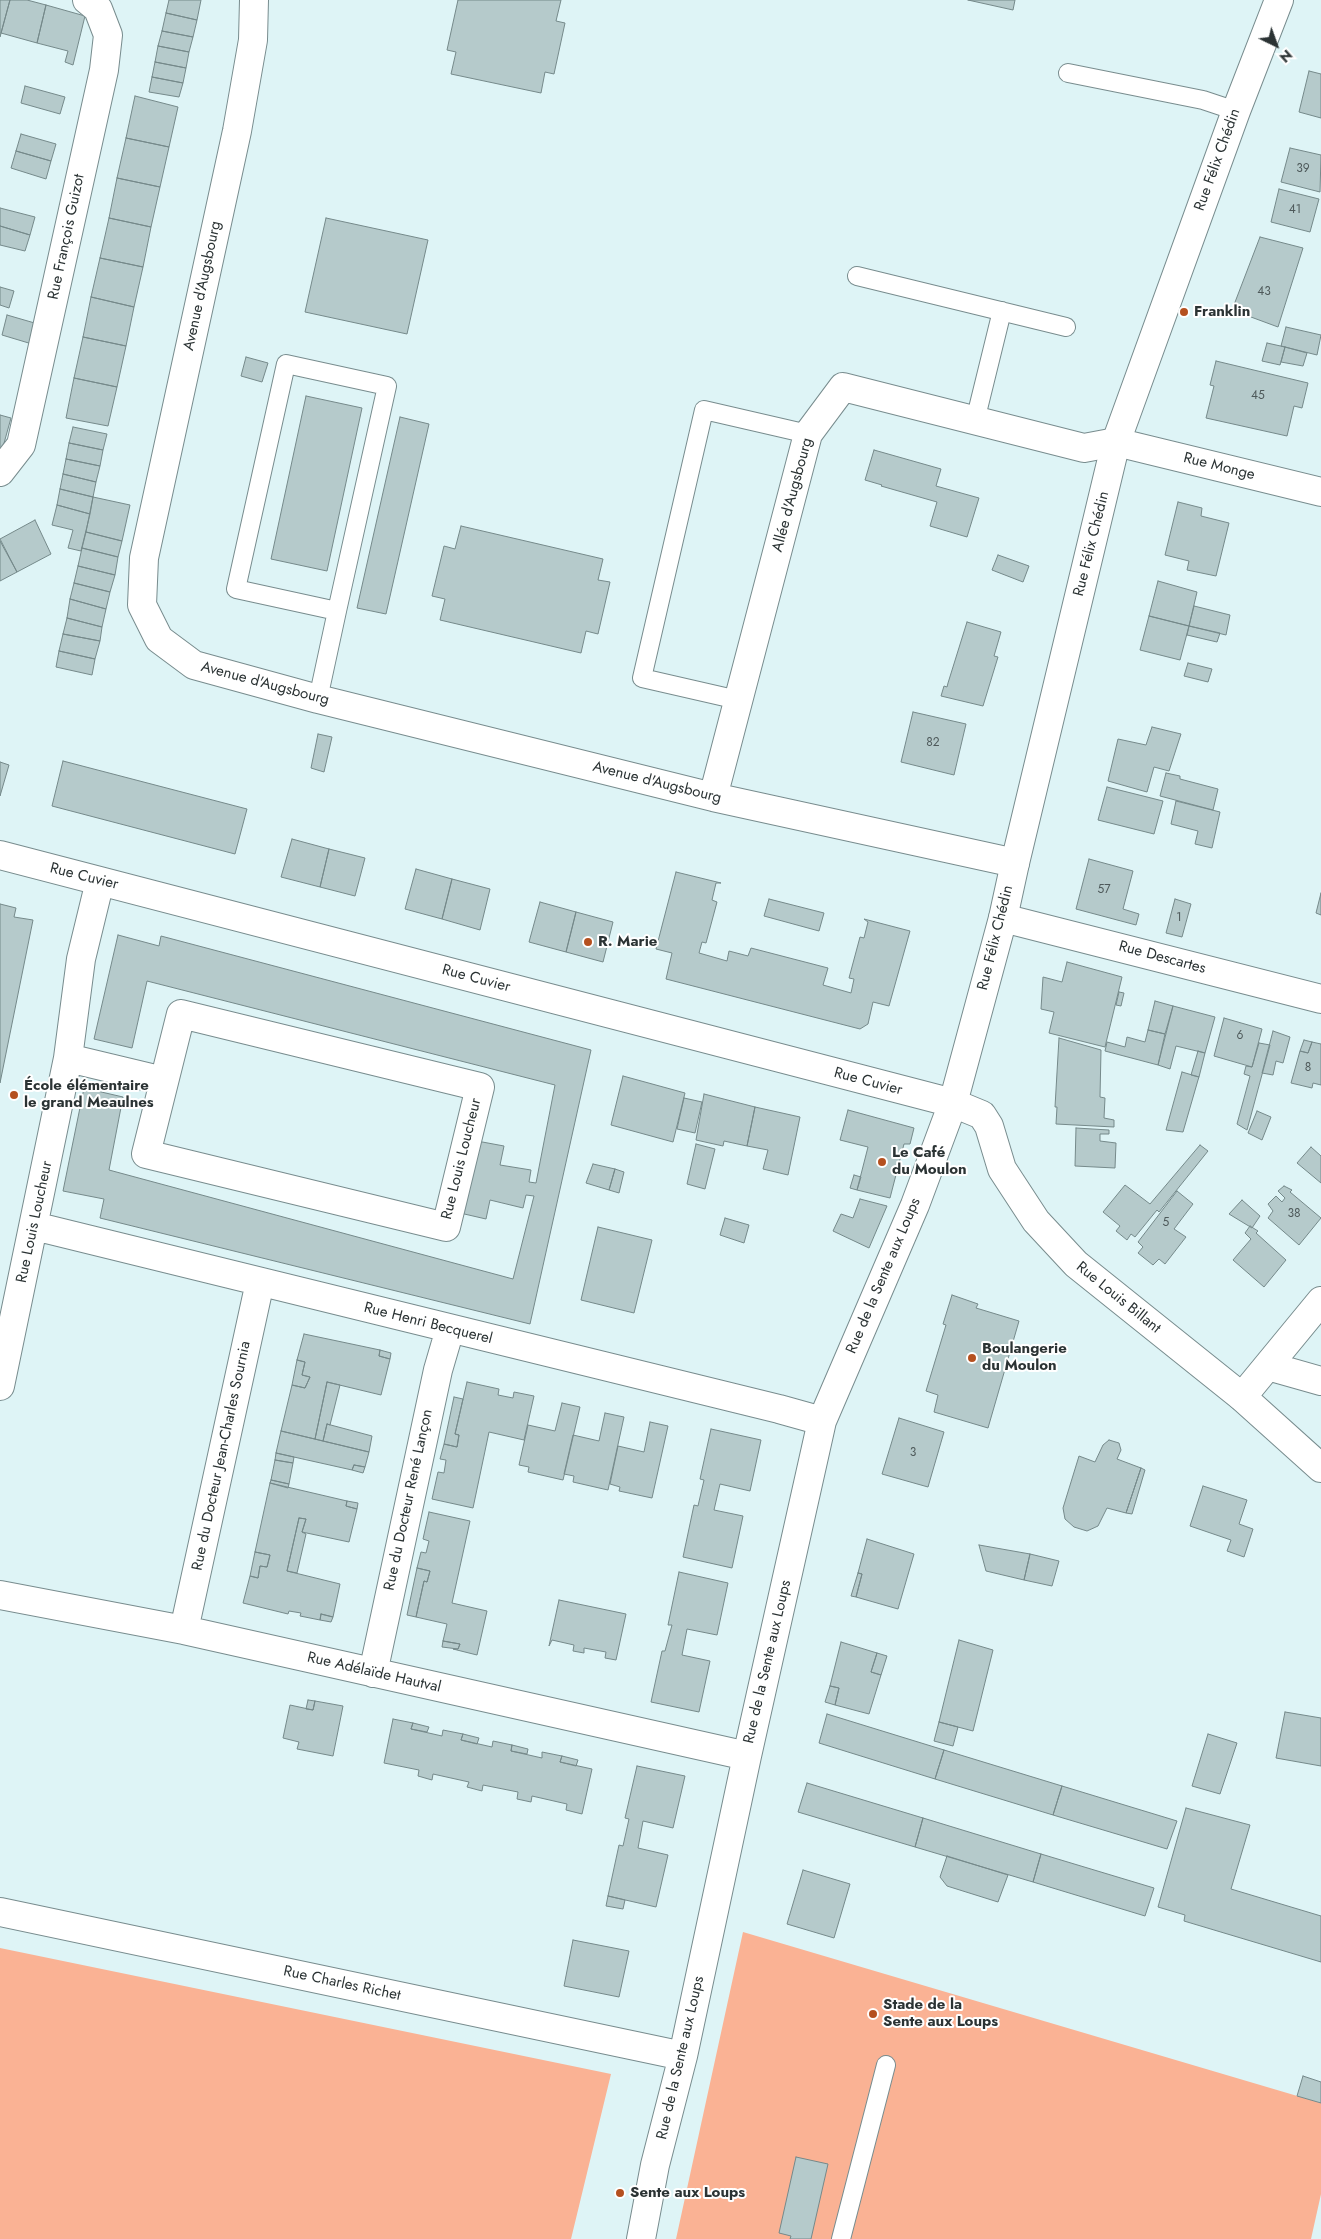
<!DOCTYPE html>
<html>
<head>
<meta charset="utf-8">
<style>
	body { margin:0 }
	#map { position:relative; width:1321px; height:2239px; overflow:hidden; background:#def4f6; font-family:Jost,sans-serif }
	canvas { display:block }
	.north { position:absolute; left:1251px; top:20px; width:50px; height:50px; -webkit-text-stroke:4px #fff; paint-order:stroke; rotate:138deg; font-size:14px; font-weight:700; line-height:20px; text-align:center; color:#2b3334 }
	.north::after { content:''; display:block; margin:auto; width:18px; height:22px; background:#2b3334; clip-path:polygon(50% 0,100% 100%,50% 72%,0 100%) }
</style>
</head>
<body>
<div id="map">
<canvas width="1321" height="2239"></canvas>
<div class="north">N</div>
</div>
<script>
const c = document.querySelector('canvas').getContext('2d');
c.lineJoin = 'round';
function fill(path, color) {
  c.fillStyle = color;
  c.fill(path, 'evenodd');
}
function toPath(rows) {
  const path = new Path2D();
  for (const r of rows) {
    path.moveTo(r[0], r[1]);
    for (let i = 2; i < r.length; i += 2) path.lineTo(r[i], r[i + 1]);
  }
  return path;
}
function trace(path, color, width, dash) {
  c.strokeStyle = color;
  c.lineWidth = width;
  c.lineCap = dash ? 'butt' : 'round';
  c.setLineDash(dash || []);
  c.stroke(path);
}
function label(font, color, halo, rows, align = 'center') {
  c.font = font + ' Jost,sans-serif';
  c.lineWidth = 4;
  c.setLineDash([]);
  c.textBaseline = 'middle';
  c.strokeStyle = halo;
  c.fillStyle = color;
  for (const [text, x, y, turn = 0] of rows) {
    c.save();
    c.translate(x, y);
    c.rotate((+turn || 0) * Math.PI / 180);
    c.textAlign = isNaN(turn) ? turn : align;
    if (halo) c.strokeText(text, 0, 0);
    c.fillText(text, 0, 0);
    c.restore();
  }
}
fill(toPath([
	[743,1932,1321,2103,1321,2194,1311,2239,676,2239],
	[0,1948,611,2074,571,2239,0,2239]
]), '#fab294');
const building = toPath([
	[0,0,10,0,0,37,0,0],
	[10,0,27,0,46,5,37,43,1,33,10,0],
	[169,0,201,0,197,20,166,13,169,0],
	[458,0,561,0,556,21,565,23,554,74,545,72,541,93,451,74,456,52,447,50,458,0],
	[968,0,1015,0,1013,10,968,0],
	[46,5,85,16,73,65,65,62,68,51,37,43,46,5],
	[166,13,197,20,193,37,162,31,166,13],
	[162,31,193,37,189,52,158,46,162,31],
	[158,46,189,52,186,68,155,62,158,46],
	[155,62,186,68,183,83,152,77,155,62],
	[1309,71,1321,74,1321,118,1299,112,1309,71],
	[152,77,183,83,179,97,149,92,152,77],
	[25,86,65,97,60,114,21,103,25,86],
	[135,96,178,107,169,147,126,138,135,96],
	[21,134,56,144,51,161,16,151,21,134],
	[126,138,169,147,160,187,117,178,126,138],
	[1290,148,1321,155,1320,192,1281,182,1290,148],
	[16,151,51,161,46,179,11,168,16,151],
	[117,178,160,187,151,227,109,218,117,178],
	[1279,189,1319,199,1310,232,1271,222,1279,189],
	[0,208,35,217,30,235,0,226,0,208],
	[109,218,151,227,143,267,100,258,109,218],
	[326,218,428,240,407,334,305,312,326,218],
	[0,226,30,235,25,251,0,245,0,226],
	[1260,237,1303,248,1278,327,1232,310,1260,237],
	[100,258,143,267,134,307,91,297,100,258],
	[0,287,14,291,9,308,0,305,0,287],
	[91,297,134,307,126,346,83,337,91,297],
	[7,315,38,324,32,344,2,335,7,315],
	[1286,327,1321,335,1317,355,1281,346,1286,327],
	[83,337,126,346,117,387,74,378,83,337],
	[1267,343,1285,347,1280,365,1262,361,1267,343],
	[1285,347,1307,353,1303,366,1281,362,1285,347],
	[246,357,268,363,262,382,241,376,246,357],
	[1216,361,1308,383,1302,408,1294,406,1287,436,1206,418,1214,386,1210,385,1216,361],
	[74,378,117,387,108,426,66,418,74,378],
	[306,396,362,408,327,571,271,559,306,396],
	[0,415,11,418,1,454,0,454,0,415],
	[400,417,429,424,386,614,357,608,400,417],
	[73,427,107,434,103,450,69,443,73,427],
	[69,443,103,450,100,466,66,459,69,443],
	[874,450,941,469,936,486,979,498,967,537,930,526,937,502,881,486,882,485,865,480,874,450],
	[66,459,100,466,96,482,63,474,66,459],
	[63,474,96,482,93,497,60,489,63,474],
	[60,489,93,497,90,514,57,505,60,489],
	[93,497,130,505,122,541,86,532,93,497],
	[1178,502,1202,508,1201,516,1229,523,1216,576,1187,570,1189,561,1165,555,1178,502],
	[57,505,90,514,81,551,68,548,73,530,52,525,57,505],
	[35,520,51,554,17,572,0,539,35,520],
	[461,526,603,559,598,580,610,582,598,634,586,631,581,653,440,620,445,599,432,596,444,546,455,549,461,526],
	[86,532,122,541,118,557,82,548,86,532],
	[0,541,17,572,0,581,0,541],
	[82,548,118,557,115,575,78,566,82,548],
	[998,555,1029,566,1023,582,992,570,998,555],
	[78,566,115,575,110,592,74,583,78,566],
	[1158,581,1197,592,1189,626,1149,616,1158,581],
	[74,583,110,592,106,609,70,599,74,583],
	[70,599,106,609,102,627,67,618,70,599],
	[1194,606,1230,615,1226,635,1189,626,1194,606],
	[1149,616,1189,626,1180,660,1140,650,1149,616],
	[67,618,102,627,100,641,63,634,67,618],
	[967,622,1001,632,994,656,998,657,983,706,941,696,944,686,947,687,948,683,967,622],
	[1189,626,1220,633,1217,642,1187,635,1189,626],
	[63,634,100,641,95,659,59,651,63,634],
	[59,651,95,659,92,675,56,667,59,651],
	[1188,663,1212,669,1208,682,1184,676,1188,663],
	[913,712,966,724,954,775,901,762,913,712],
	[1152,727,1181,734,1169,771,1154,767,1147,792,1108,781,1118,739,1146,745,1152,727],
	[318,734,332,737,324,772,311,768,318,734],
	[63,761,247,809,235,854,52,806,63,761],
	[0,762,9,765,0,796,0,762],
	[1166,773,1180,776,1180,779,1218,789,1213,810,1160,796,1166,773],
	[1107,787,1163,801,1154,834,1098,820,1107,787],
	[1176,801,1220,812,1212,848,1195,844,1198,831,1171,824,1176,801],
	[292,839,329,849,320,887,281,877,292,839],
	[329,849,365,858,355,896,320,887,329,849],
	[1089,859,1133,871,1123,909,1139,914,1136,925,1076,909,1089,859],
	[416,869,452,879,442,919,405,909,416,869],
	[676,872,721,883,716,883,712,900,717,902,706,943,702,942,699,953,727,961,729,951,748,956,751,948,828,968,823,985,851,993,854,979,849,978,860,937,864,938,868,922,864,919,910,931,889,1006,873,1002,868,1024,860,1029,666,979,672,953,656,949,676,872],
	[452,879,490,889,480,930,442,919,452,879],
	[1321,893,1321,915,1316,913,1321,893],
	[769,899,824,913,819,931,764,916,769,899],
	[1175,899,1191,904,1182,937,1166,933,1175,899],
	[540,902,576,912,566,952,529,942,540,902],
	[0,904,16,908,14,917,33,920,0,1083,0,904],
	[576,912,613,922,603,962,566,952,576,912],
	[118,935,159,946,161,936,591,1050,530,1324,100,1218,104,1199,63,1191,84,1088,123,1097,109,1170,513,1279,534,1196,526,1195,523,1208,490,1200,486,1219,460,1213,477,1141,504,1146,500,1165,531,1170,529,1182,536,1183,555,1085,147,981,132,1048,94,1039,118,935],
	[1067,962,1122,977,1105,1047,1049,1033,1054,1012,1041,1009,1043,977,1062,982,1067,962],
	[1119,992,1124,993,1121,1006,1116,1005,1119,992],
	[1155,1001,1173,1006,1165,1034,1148,1030,1155,1001],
	[1173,1006,1215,1017,1205,1053,1176,1046,1170,1069,1158,1065,1173,1006],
	[1224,1018,1262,1029,1252,1067,1214,1056,1224,1018],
	[1148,1030,1165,1034,1158,1065,1105,1051,1107,1042,1125,1047,1127,1037,1145,1042,1148,1030],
	[1273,1031,1290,1037,1283,1063,1276,1061,1273,1075,1262,1073,1273,1031],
	[1059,1038,1101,1050,1100,1097,1105,1098,1104,1118,1114,1120,1114,1127,1056,1124,1057,1107,1055,1107,1059,1038],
	[1304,1040,1312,1042,1308,1053,1300,1051,1304,1040],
	[1312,1042,1321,1044,1321,1085,1313,1083,1312,1088,1291,1083,1300,1051,1308,1053,1312,1042],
	[1259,1043,1270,1045,1247,1130,1237,1124,1250,1076,1244,1074,1246,1066,1252,1067,1259,1043],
	[1198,1051,1205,1053,1199,1077,1191,1075,1198,1051],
	[1182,1072,1199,1077,1198,1080,1183,1132,1166,1130,1182,1072],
	[623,1076,685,1093,673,1142,611,1125,623,1076],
	[704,1094,755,1107,747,1146,724,1141,723,1146,696,1140,704,1094],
	[684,1098,702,1102,695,1133,677,1129,684,1098],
	[755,1107,800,1117,788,1175,763,1169,768,1150,747,1146,755,1107],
	[848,1110,914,1128,910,1144,904,1144,890,1198,857,1190,868,1147,840,1140,848,1110],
	[1257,1111,1271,1117,1262,1140,1248,1133,1257,1111],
	[1076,1128,1109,1130,1109,1134,1100,1134,1100,1141,1116,1143,1115,1168,1075,1166,1076,1128],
	[696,1144,715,1149,705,1189,687,1184,696,1144],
	[1200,1145,1208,1151,1159,1212,1157,1210,1135,1237,1131,1234,1127,1240,1116,1231,1120,1226,1103,1212,1125,1185,1150,1204,1200,1145],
	[1311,1147,1321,1156,1321,1183,1297,1163,1311,1147],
	[593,1164,615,1169,609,1190,586,1183,593,1164],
	[615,1169,624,1172,619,1193,609,1190,615,1169],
	[854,1175,861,1177,857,1190,850,1188,854,1175],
	[1284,1186,1292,1190,1290,1192,1321,1218,1299,1245,1268,1218,1273,1211,1268,1204,1276,1196,1282,1202,1285,1198,1278,1191,1284,1186],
	[1177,1191,1193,1204,1174,1229,1186,1237,1165,1264,1159,1259,1153,1265,1138,1253,1143,1247,1138,1242,1177,1191],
	[860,1199,887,1206,869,1248,833,1231,841,1214,853,1218,860,1199],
	[1242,1200,1260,1216,1252,1228,1229,1214,1242,1200],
	[725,1218,749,1225,744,1243,720,1235,725,1218],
	[1250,1226,1258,1231,1256,1233,1286,1260,1264,1287,1233,1260,1251,1239,1245,1233,1250,1226],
	[598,1227,652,1240,634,1313,581,1300,598,1227],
	[952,1295,978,1304,976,1308,1019,1321,988,1428,934,1412,938,1395,926,1391,946,1325,943,1324,952,1295],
	[304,1334,380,1350,379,1356,390,1359,381,1395,327,1382,315,1439,281,1431,292,1385,305,1388,310,1377,302,1375,305,1362,297,1360,304,1334],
	[380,1350,391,1353,390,1359,379,1356,380,1350],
	[297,1360,305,1362,302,1375,310,1377,305,1388,292,1385,297,1360],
	[327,1382,340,1385,330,1425,327,1424,323,1441,315,1439,327,1382],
	[467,1382,499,1389,498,1395,513,1398,514,1392,534,1396,524,1440,489,1432,473,1508,432,1499,438,1472,444,1473,446,1460,440,1459,444,1444,457,1447,459,1435,455,1434,467,1382],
	[454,1397,463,1399,455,1434,459,1435,457,1447,444,1444,454,1397],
	[562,1403,580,1407,563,1480,528,1472,529,1467,519,1465,528,1425,555,1431,562,1403],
	[605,1413,624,1417,608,1490,573,1482,574,1476,564,1474,573,1435,599,1441,605,1413],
	[899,1418,944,1432,928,1487,882,1474,899,1418],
	[650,1422,668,1426,652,1498,619,1491,620,1487,610,1484,618,1446,644,1452,650,1422],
	[327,1424,372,1436,369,1452,323,1441,327,1424],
	[711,1429,761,1440,750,1491,720,1484,714,1510,743,1516,732,1568,683,1557,694,1505,698,1506,704,1480,700,1479,711,1429],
	[281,1431,369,1452,365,1467,354,1465,352,1470,276,1453,281,1431],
	[1109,1440,1119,1443,1121,1450,1117,1459,1141,1468,1126,1513,1107,1508,1098,1526,1087,1531,1074,1527,1065,1519,1063,1508,1079,1456,1095,1462,1103,1445,1109,1440],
	[276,1453,294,1457,293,1463,275,1460,276,1453],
	[275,1460,293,1463,289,1484,271,1480,275,1460],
	[354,1465,365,1467,363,1473,352,1470,354,1465],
	[1141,1468,1145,1470,1132,1514,1126,1513,1141,1468],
	[271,1480,289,1484,288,1488,270,1483,271,1480],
	[270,1483,347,1501,346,1506,357,1509,349,1542,302,1532,306,1519,299,1518,287,1571,340,1584,333,1617,321,1614,320,1620,300,1616,301,1613,289,1611,288,1614,243,1603,250,1576,258,1578,260,1566,267,1567,270,1555,255,1552,270,1483],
	[1203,1486,1247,1500,1239,1524,1253,1529,1244,1557,1227,1551,1231,1540,1190,1526,1203,1486],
	[347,1501,358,1503,357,1509,346,1506,347,1501],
	[429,1512,470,1521,452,1603,487,1611,477,1655,453,1649,458,1649,460,1644,443,1641,447,1624,416,1617,424,1581,427,1582,430,1571,417,1568,421,1552,426,1553,429,1541,423,1539,429,1512],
	[299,1518,306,1519,302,1532,306,1534,297,1573,287,1571,299,1518],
	[867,1539,914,1554,898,1609,856,1597,862,1574,858,1573,867,1539],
	[979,1545,1030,1554,1024,1580,986,1571,979,1545],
	[255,1552,270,1555,267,1567,260,1566,258,1578,250,1576,255,1552],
	[1030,1554,1059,1561,1052,1586,1024,1580,1030,1554],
	[417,1568,430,1571,427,1582,424,1581,416,1617,407,1615,417,1568],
	[679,1572,728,1583,717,1635,687,1629,682,1655,710,1661,699,1712,651,1702,662,1651,665,1651,672,1625,668,1625,679,1572],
	[858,1573,862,1574,856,1597,851,1596,858,1573],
	[559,1600,626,1614,616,1660,605,1658,606,1652,584,1648,584,1653,573,1651,574,1645,552,1640,549,1646,559,1600],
	[321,1614,333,1617,331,1622,320,1620,321,1614],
	[959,1640,993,1650,973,1731,939,1722,959,1640],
	[443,1641,460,1644,458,1649,442,1647,443,1641],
	[841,1642,877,1653,871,1672,881,1675,869,1714,835,1705,839,1688,830,1686,841,1642],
	[877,1653,887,1656,881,1675,871,1672,877,1653],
	[830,1686,839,1688,835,1705,825,1702,830,1686],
	[308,1700,315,1701,313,1710,306,1709,308,1700],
	[315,1701,343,1706,333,1756,297,1749,299,1742,283,1738,290,1705,313,1710,315,1701],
	[1285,1712,1321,1718,1321,1766,1276,1758,1285,1712],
	[827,1714,944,1750,935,1779,819,1743,827,1714],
	[393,1719,413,1723,411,1729,442,1736,443,1730,463,1734,461,1740,492,1747,493,1741,512,1745,511,1751,542,1758,542,1752,562,1756,560,1762,592,1769,582,1814,566,1810,567,1804,532,1796,531,1802,517,1799,518,1792,483,1785,482,1791,467,1787,469,1782,433,1774,432,1780,418,1776,419,1770,384,1763,393,1719],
	[939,1722,958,1727,953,1746,934,1741,939,1722],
	[413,1723,429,1727,427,1732,411,1729,413,1723],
	[463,1734,479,1738,477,1744,461,1740,463,1734],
	[1208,1734,1237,1743,1220,1794,1192,1786,1208,1734],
	[512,1745,528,1749,527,1754,511,1751,512,1745],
	[944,1750,1062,1786,1053,1815,935,1779,944,1750],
	[562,1756,578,1760,576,1766,560,1762,562,1756],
	[637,1766,685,1776,673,1828,643,1821,638,1848,668,1855,656,1907,608,1896,619,1845,623,1846,629,1819,625,1818,637,1766],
	[807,1783,923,1818,915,1847,798,1812,807,1783],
	[1062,1786,1177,1821,1167,1849,1053,1815,1062,1786],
	[1186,1808,1250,1825,1231,1889,1321,1916,1321,1962,1184,1921,1185,1915,1158,1907,1186,1808],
	[923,1818,1041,1854,1033,1882,915,1847,923,1818],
	[1041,1854,1154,1888,1145,1916,1033,1882,1041,1854],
	[947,1856,1008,1875,998,1902,947,1886,940,1877,947,1856],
	[803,1870,850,1884,834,1938,787,1924,803,1870],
	[608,1896,625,1900,623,1909,606,1906,608,1896],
	[573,1940,629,1951,619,1997,564,1986,573,1940],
	[1303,2076,1321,2082,1321,2103,1297,2096,1303,2076],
	[796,2157,828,2164,811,2239,790,2239,791,2236,779,2233,796,2157]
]);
fill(building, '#b5cacb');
trace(building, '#75898a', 1);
const lane = toPath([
	[1068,73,1203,100,1236,111],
	[857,276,1066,327],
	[975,421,1002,311],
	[318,699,337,611,387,386,286,364,236,589,337,611],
	[738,700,642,678,704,410,808,434],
	[841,2239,886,2065]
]);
const street = toPath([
	[254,0,253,40,237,131,144,558,142,605,159,639,194,665,318,699,713,797,1015,863],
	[0,472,21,445,104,70,108,35,98,9,87,0],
	[713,797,808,434,843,387,1084,448,1116,442,1321,492],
	[0,855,953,1103,915,1205,822,1421,747,1756,683,2056,655,2165,641,2239],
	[1003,918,1321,999],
	[181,1014,480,1087,446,1227,146,1154,181,1014],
	[68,1058,164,1081],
	[34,1226,779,1409,822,1421],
	[1268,1366,1321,1381],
	[0,1386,68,1058,81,959,100,881],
	[1242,1397,1321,1301],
	[0,1595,184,1630,747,1756],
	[184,1630,260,1282],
	[373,1673,438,1370,450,1329],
	[0,1912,683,2056]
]);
const secondary = toPath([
	[1279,0,1236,111,1116,442,1015,863,1003,918,953,1103,982,1115,989,1126,1002,1169,1036,1221,1076,1264,1242,1397,1321,1468]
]);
trace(lane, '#788c8e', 20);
trace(street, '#788c8e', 30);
trace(secondary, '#788c8e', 30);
trace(lane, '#fff', 18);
trace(street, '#fff', 28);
trace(secondary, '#fff', 28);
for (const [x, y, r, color] of [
	[1184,312,5,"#b5501f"],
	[588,942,5,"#b5501f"],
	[14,1095,5,"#b5501f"],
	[882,1162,5,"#b5501f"],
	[972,1358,5,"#b5501f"],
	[873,2014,5,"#b5501f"],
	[620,2193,5,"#b5501f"]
]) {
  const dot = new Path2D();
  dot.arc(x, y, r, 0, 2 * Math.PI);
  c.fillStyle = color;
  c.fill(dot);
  trace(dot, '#fff', 2);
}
label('12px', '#4e595a', null, [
	["39",1303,169],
	["41",1295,210],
	["43",1264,292],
	["45",1258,396],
	["82",933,743],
	["57",1104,890],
	["1",1179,918],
	["6",1240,1036],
	["8",1308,1068],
	["38",1294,1214],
	["5",1166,1223],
	["3",913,1453]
]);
label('15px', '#2b3334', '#fff', [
	["Rue Félix Chédin",1218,160,-70],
	["Rue François Guizot",67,237,-78],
	["Avenue d'Augsbourg",203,286,-78],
	["Rue Monge",1219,467,14],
	["Allée d'Augsbourg",793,495,-75],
	["Rue Félix Chédin",1092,544,-76],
	["Avenue d'Augsbourg",265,684,15],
	["Avenue d'Augsbourg",657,783,14],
	["Rue Cuvier",84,877,14],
	["Rue Félix Chédin",996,938,-76],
	["Rue Descartes",1162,958,15],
	["Rue Cuvier",476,979,15],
	["Rue Cuvier",868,1082,15],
	["Rue Louis Loucheur",462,1159,-76],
	["Rue Louis Loucheur",35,1222,-78],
	["Rue de la Sente aux Loups",884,1276,-67],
	["Rue Louis Billant",1118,1298,39],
	["Rue Henri Becquerel",428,1324,14],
	["Rue du Docteur Jean-Charles Sournia",222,1456,-78],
	["Rue du Docteur René Lançon",409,1500,-78],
	["Rue de la Sente aux Loups",768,1662,-77],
	["Rue Adélaïde Hautval",374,1673,13],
	["Rue Charles Richet",342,1984,12],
	["Rue de la Sente aux Loups",681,2058,-77]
]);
label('bold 15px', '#2b3334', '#fff', [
	["Franklin",1194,312],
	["R. Marie",598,942],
	["École élémentaire",24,1086],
	["le grand Meaulnes",24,1103],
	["Le Café",892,1153],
	["du Moulon",892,1170],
	["Boulangerie",982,1349],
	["du Moulon",982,1366],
	["Stade de la",883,2005],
	["Sente aux Loups",883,2022],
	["Sente aux Loups",630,2193]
], 'left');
</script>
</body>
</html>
